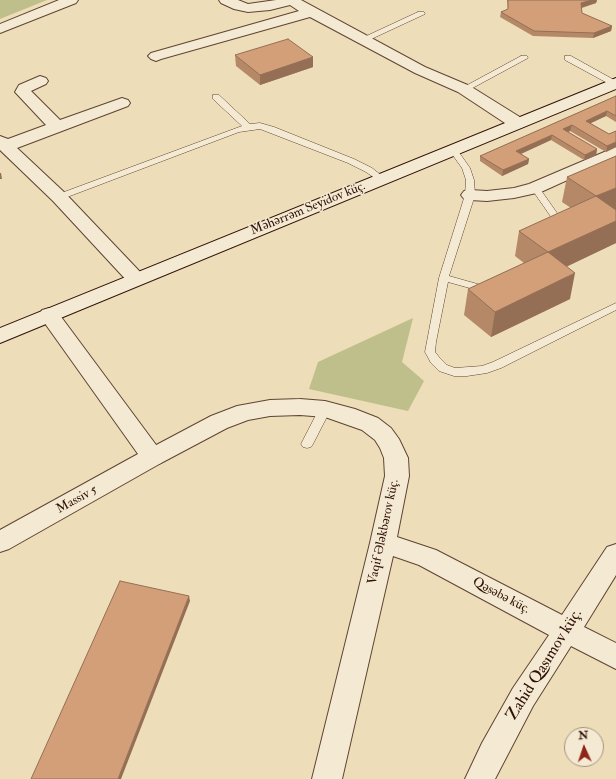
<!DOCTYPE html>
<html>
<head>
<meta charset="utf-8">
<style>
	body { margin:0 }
	#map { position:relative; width:616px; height:779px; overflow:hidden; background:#eeddb9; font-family:"IM FELL Double Pica",serif }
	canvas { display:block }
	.north { position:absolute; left:564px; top:727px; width:40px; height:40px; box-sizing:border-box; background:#f4e9d2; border:1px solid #a59380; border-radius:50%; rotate:357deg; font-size:11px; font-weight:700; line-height:16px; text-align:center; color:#2f1106 }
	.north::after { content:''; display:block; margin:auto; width:14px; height:18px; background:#8f2418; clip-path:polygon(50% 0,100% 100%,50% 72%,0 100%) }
</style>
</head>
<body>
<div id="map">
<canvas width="616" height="779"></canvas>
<div class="north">N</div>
</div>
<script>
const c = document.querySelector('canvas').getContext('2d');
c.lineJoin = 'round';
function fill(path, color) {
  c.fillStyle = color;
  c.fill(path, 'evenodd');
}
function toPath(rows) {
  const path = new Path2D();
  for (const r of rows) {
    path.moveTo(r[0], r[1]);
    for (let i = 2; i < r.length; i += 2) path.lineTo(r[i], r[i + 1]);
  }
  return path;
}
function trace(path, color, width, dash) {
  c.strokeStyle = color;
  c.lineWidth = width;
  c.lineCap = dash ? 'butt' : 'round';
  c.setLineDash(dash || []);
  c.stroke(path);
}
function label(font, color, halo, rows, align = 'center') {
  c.font = font + ' "IM FELL Double Pica",serif';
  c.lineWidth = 3;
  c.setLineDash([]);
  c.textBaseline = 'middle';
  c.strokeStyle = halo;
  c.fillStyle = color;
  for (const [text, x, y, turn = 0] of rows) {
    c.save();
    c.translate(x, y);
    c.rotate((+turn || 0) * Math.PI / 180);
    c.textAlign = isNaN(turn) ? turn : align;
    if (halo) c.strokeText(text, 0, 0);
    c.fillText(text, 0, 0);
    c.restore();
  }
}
fill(toPath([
	[0,0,47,0,0,19],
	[413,318,402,362,424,381,408,411,309,389,318,362]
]), '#bebf8b');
const service = toPath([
	[418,12,424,12,425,14,367,41,361,41,360,39,418,12],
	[521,56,527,56,528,58,467,91,464,91,460,89,521,56],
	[565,56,571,56,616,81,616,85,611,85,565,60,565,56],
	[213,95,219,95,250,124,260,123,274,127,354,159,372,168,386,179,385,181,379,181,366,172,348,163,260,129,239,132,62,199,59,200,54,197,56,195,242,126,213,99,213,95],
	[453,147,456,148,470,168,474,180,475,195,449,276,488,287,489,289,484,292,448,282,436,342,435,352,439,357,447,365,455,368,482,366,493,362,616,303,616,310,501,368,487,373,467,376,454,376,439,371,431,363,425,352,439,278,465,195,466,180,462,168,449,150,453,147],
	[535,185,538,186,564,223,566,225,564,227,558,227,531,188,535,185],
	[325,405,329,406,331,409,313,444,311,447,307,448,303,447,301,444,319,409,321,406,325,405]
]);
const minor = toPath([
	[59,0,78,0,76,3,0,33,0,24,59,0],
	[219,0,238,0,248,4,276,0,301,0,425,67,470,86,523,119,525,123,523,127,517,128,511,127,458,92,415,73,310,17,161,59,156,61,151,59,148,56,151,53,299,11,290,5,270,10,248,12,234,9,221,3,219,0],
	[40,76,46,78,48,81,46,84,31,91,60,120,122,98,128,100,130,103,128,106,17,148,65,193,143,275,146,279,143,283,136,285,129,283,53,201,0,150,0,136,8,139,46,125,15,92,19,85,40,76],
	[616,147,616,158,541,192,514,198,487,201,470,200,464,199,461,195,464,191,470,190,487,191,514,188,529,184,616,147],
	[300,399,325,401,355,409,378,418,391,428,399,439,408,458,409,476,397,537,436,550,562,615,607,547,616,544,616,575,584,627,616,643,616,669,571,646,533,706,495,779,465,779,482,743,513,688,549,635,419,565,393,556,342,779,312,779,370,543,385,476,384,458,380,448,375,440,362,430,325,417,300,415,270,416,248,420,227,428,161,463,153,466,145,463,141,457,145,451,211,416,237,406,270,400,300,399]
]);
const tertiary = toPath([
	[49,308,56,310,165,457,161,463,9,549,0,552,0,530,138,454,39,315,42,310,49,308]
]);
const secondary = toPath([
	[616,78,616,89,0,343,0,328,616,78]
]);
trace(service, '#5f4433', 1);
trace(minor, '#5f4433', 2);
trace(tertiary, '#5f4433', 2);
trace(secondary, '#2f1106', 2);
fill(service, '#f4e9d2');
fill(minor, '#f4e9d2');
fill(tertiary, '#f4e9d2');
fill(secondary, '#f4e9d2');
fill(toPath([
	[507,0,597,0,596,3,582,8,582,13,612,26,611,31,593,38,533,36,500,17,501,12,508,10],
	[235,55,313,57,313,67,260,85,236,66],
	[616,96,616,122,606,116,590,123,609,134,616,131,616,147,606,152,570,131,568,132,597,149,596,155,584,160,551,140,521,154,529,159,528,164,502,176,480,161,480,156],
	[616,156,616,243,567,266,570,299,491,337,464,315,468,289,524,263,515,256,519,231,571,208,562,202,567,177]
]), '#b58968');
fill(toPath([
	[592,0,597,0,596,3,580,8,581,3],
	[612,26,611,31,593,38,594,33],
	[313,57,313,67,260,85,260,75],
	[607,111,606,116,585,126,586,121],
	[572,125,570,131,562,135,563,129],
	[552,135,551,140,516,156,516,151],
	[616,142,616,147,606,152,607,146],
	[597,149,596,155,584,160,585,155],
	[529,159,528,164,502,176,503,170],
	[0,173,1,173,2,179,0,179],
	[616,188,616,210,596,196],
	[616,221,616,243,543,278,548,252],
	[575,273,570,299,491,337,495,312],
	[189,596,190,601,121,779,118,779]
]), '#946f55');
const building = toPath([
	[508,0,592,0,581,3,582,13,612,26,594,33,534,31,501,12,508,9,508,0],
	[288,39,313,57,260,75,235,55,288,39],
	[616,96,616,116,607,111,586,121,609,134,616,131,616,142,607,146,572,125,563,129,597,149,585,155,552,135,516,151,529,159,503,170,480,156,616,96],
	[616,156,616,188,596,196,567,177,616,156],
	[596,196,616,210,616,221,548,252,575,273,495,312,468,289,548,252,519,231,596,196],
	[120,581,189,596,118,779,31,779,120,581]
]);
fill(building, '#d39f79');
trace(building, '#946f55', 1);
label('13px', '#2f1106', '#f4e9d2', [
	["Məhərrəm Seyidov küç.",308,209,-22],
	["Massiv 5",77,500,-29],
	["Vaqif Ələkbərov küç.",384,532,-78],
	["Qəsəbə küç.",501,596,28]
]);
label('16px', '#2f1106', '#f4e9d2', [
	["Zahid Qasımov küç.",545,665,-58]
]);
</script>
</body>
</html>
